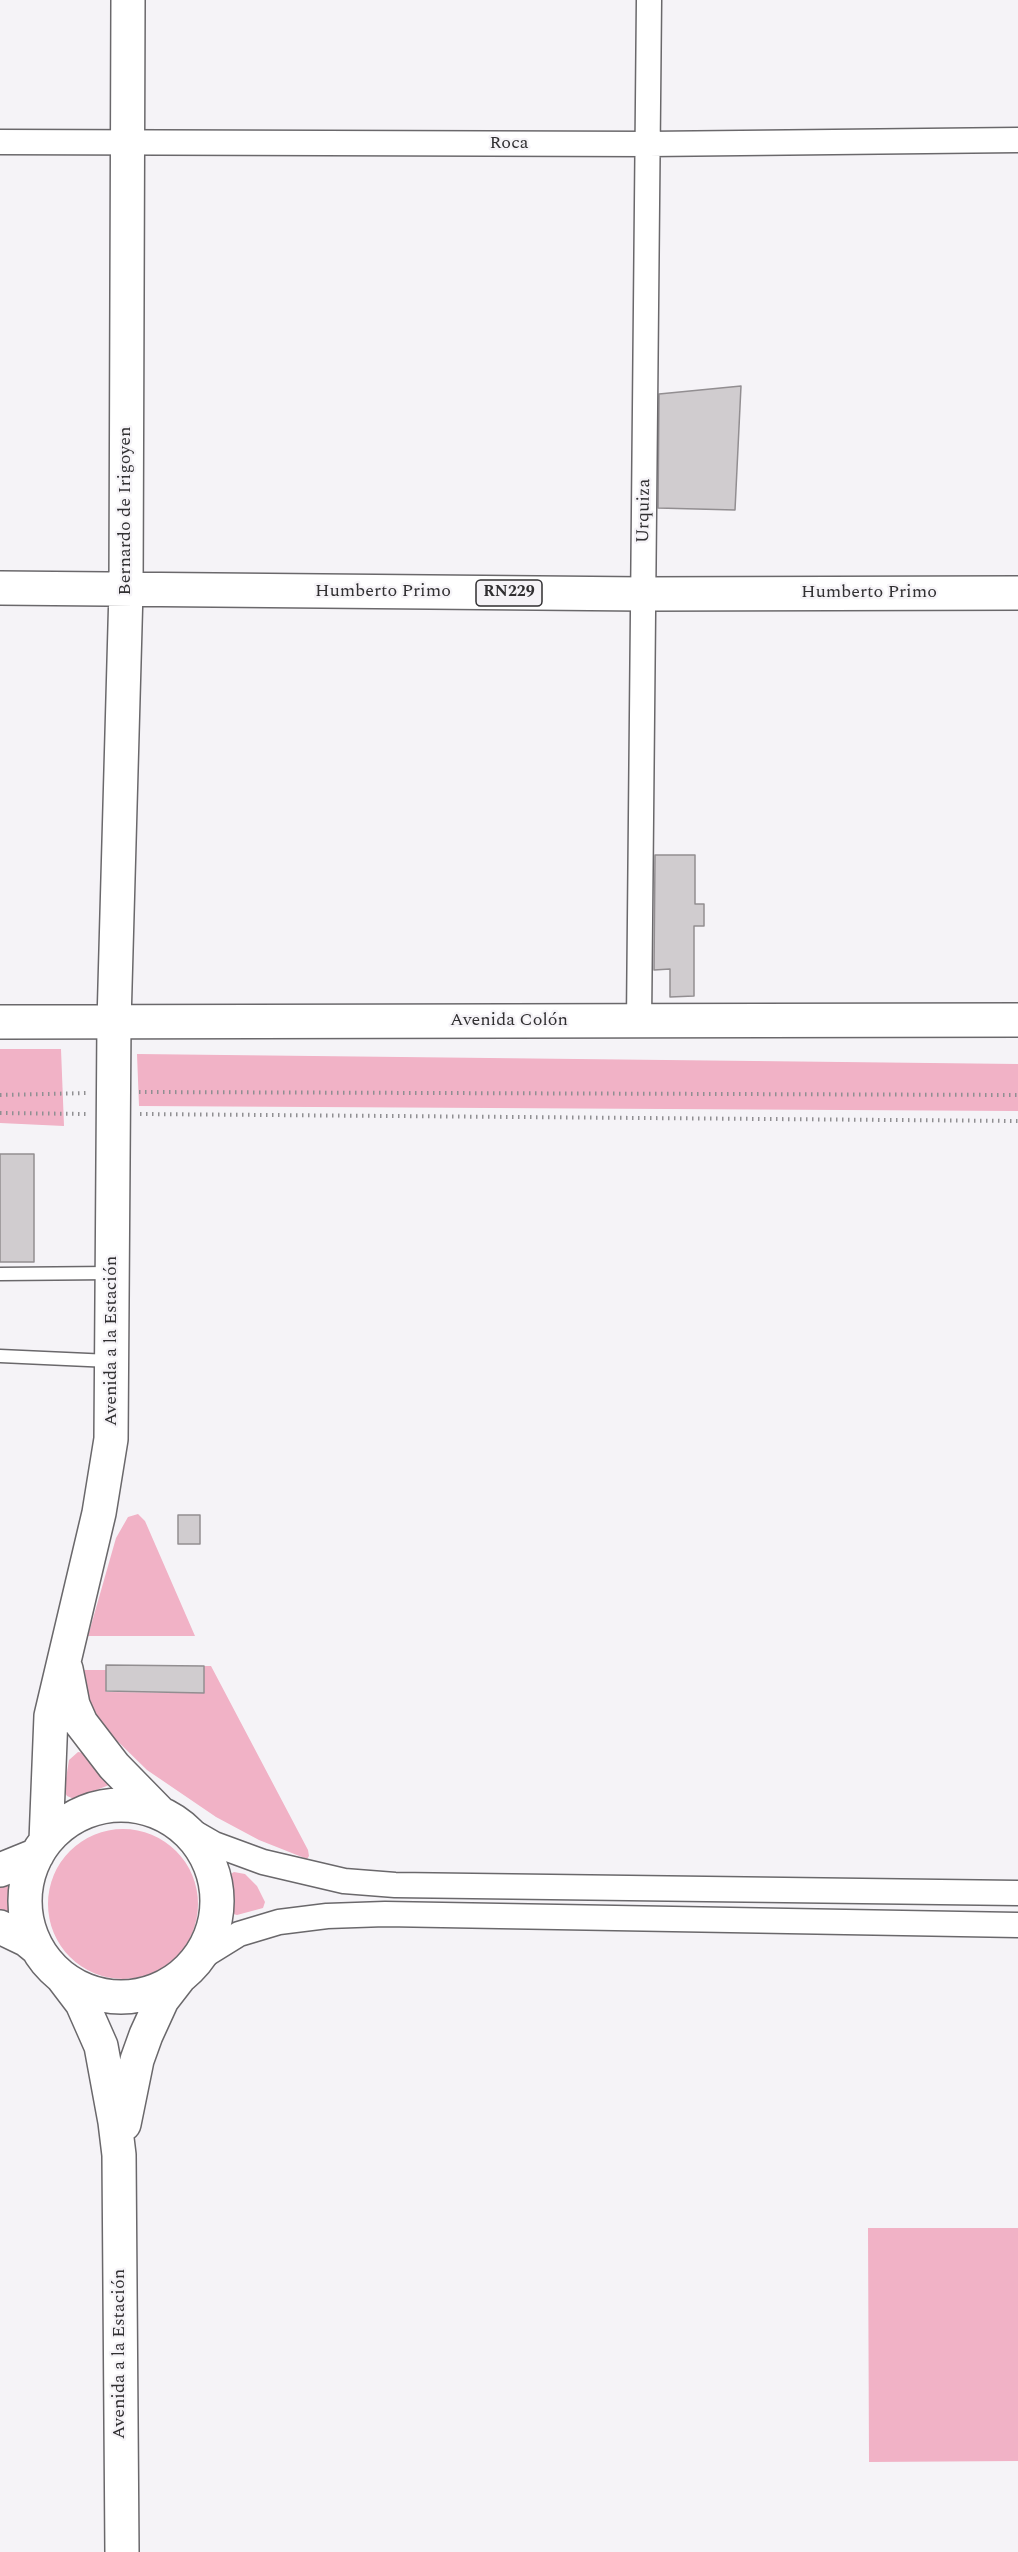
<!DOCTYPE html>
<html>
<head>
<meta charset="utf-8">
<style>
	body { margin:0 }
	canvas { display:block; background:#f5f3f7 }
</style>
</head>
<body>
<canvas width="1018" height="2552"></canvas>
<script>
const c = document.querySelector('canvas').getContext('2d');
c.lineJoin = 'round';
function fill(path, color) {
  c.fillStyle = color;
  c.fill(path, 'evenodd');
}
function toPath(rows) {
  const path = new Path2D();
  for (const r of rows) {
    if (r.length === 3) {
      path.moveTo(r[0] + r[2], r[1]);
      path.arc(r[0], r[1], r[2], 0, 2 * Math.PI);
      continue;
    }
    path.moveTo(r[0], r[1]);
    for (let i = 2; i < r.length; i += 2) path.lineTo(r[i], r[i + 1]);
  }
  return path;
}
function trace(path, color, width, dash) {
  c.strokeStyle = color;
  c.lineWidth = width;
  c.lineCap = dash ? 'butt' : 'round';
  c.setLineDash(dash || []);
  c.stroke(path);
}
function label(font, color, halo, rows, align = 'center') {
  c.font = font + ' Spectral,serif';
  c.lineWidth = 4.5;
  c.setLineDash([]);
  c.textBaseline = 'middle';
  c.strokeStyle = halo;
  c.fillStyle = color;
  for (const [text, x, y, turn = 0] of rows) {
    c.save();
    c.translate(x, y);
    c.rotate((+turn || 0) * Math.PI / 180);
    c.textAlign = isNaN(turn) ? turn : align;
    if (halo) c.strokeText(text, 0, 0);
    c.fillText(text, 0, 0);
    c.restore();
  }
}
fill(toPath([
	[0,1049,61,1049,64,1126,0,1123],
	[137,1054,1018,1064,1018,1111,139,1106],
	[138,1514,145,1521,195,1636,88,1636,116,1538,128,1517],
	[204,1666,211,1666,308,1850,309,1856,307,1859,259,1840,216,1817,147,1770,99,1723,87,1699,83,1670,106,1670,106,1692,204,1693],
	[78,1752,84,1753,109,1785,74,1799,67,1796,64,1791,69,1760],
	[123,1904,75],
	[234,1872,245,1874,257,1886,265,1902,263,1908,237,1915,230,1913,227,1876],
	[0,1879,16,1880,15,1918,0,1915],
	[868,2228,1018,2228,1018,2461,869,2462]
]), '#f1b2c6');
const building = toPath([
	[741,386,735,510,658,508,659,394,741,386],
	[655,855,695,855,695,904,704,904,704,926,694,926,694,996,670,997,670,969,654,970,655,855],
	[0,1154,34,1154,34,1262,0,1262,0,1154],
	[178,1515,200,1515,200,1544,178,1544,178,1515],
	[106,1665,204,1666,204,1693,106,1691,106,1665]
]);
fill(building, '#d0cccf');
trace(building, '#928e91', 1.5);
const lane = toPath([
	[0,1274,111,1273],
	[0,1356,110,1361]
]);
const street = toPath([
	[0,142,649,144,1018,140],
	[639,1021,649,0],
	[174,1821,214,1844,263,1862,344,1881,395,1885,1018,1893],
	[197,1960,239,1934,279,1922,327,1916,385,1914,1018,1925]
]);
const secondary = toPath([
	[66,1669,73,1705,81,1723,114,1766,160,1813],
	[121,1901,96],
	[46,1841,51,1716,99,1513,111,1439,114,1022],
	[0,1870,37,1855],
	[0,1927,27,1940,38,1949],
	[63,1978,82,2003,101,2046,115,2122,119,2155,122,2552],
	[124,2124,137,2060,146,2035,162,2000,179,1978]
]);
const primary = toPath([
	[0,588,644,594,1018,593],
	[0,1022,1018,1020],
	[114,1022,126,590,128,0]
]);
trace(lane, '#6a686b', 15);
trace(street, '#6a686b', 27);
trace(secondary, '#6a686b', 36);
trace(primary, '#6a686b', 36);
trace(toPath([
	[139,1092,1018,1095],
	[0,1095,89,1093],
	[0,1113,87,1114],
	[140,1114,1018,1121]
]), '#908f92', 4, [1.5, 4.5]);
trace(lane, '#fff', 12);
trace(street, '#fff', 24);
trace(secondary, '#fff', 33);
trace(primary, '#fff', 33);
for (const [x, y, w] of [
	[509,593,66]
]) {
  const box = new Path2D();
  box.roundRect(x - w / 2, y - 13, w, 26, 4.5);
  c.fillStyle = '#f5f3f7';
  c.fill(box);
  trace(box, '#302f31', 1.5);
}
label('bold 16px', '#302f31', null, [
	["RN229",509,593]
]);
label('18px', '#302f31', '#f5f3f7', [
	["Roca",509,144],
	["Bernardo de Irigoyen",126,511,-90],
	["Urquiza",645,511,-89],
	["Humberto Primo",383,592],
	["Humberto Primo",869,593],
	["Avenida Colón",509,1021],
	["Avenida a la Estación",112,1341,-90],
	["Avenida a la Estación",120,2354,-90]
]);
</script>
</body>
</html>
